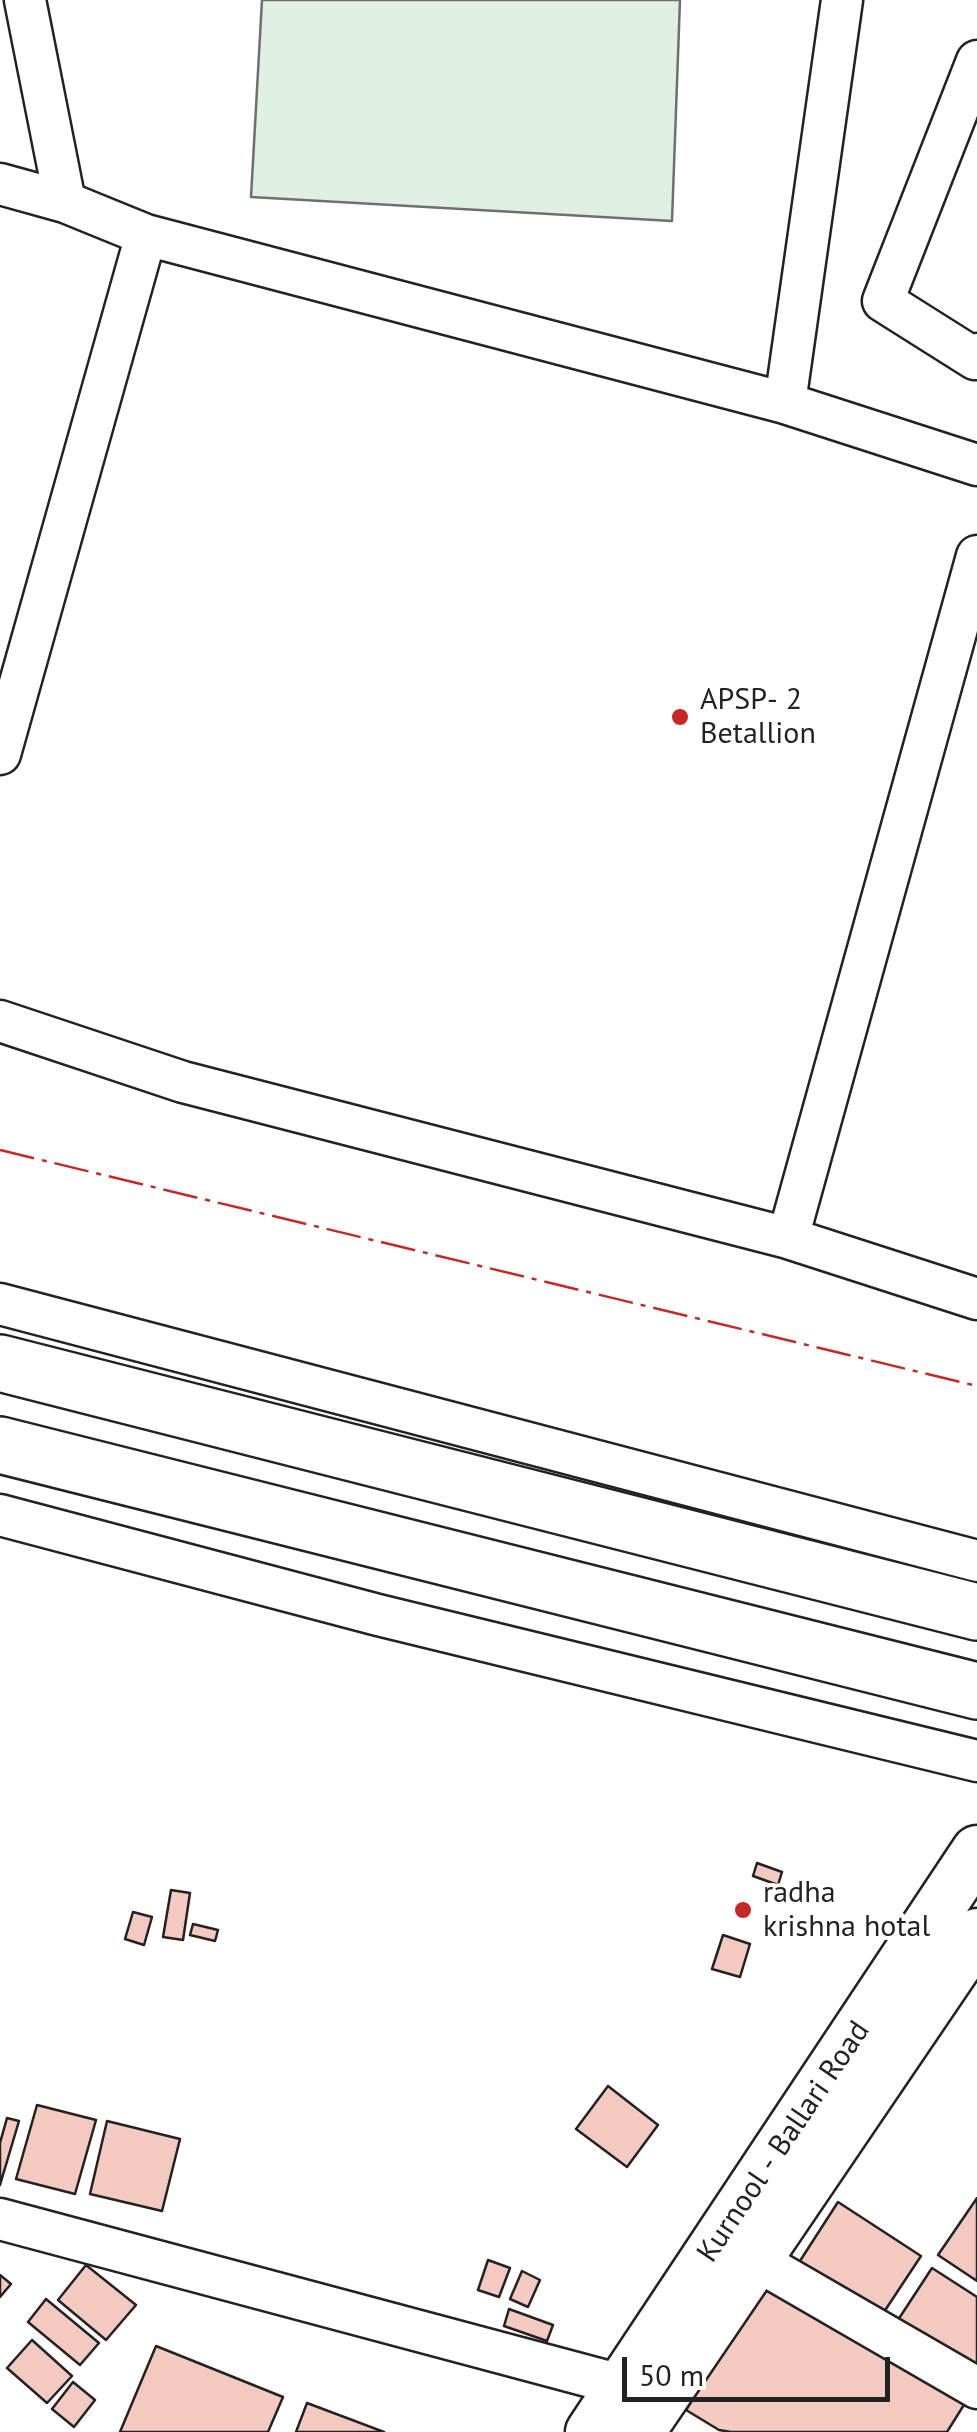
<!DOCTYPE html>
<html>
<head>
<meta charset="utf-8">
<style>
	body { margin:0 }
	#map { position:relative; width:977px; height:2432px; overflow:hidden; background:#fff; font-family:"PT Sans",sans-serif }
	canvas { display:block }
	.scale { position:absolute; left:622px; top:2357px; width:268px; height:45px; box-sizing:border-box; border:5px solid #222; border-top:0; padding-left:12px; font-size:30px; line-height:35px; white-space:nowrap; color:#222; -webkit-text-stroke:8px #fff; paint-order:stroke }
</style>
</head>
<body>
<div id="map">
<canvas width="977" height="2432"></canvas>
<div class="scale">50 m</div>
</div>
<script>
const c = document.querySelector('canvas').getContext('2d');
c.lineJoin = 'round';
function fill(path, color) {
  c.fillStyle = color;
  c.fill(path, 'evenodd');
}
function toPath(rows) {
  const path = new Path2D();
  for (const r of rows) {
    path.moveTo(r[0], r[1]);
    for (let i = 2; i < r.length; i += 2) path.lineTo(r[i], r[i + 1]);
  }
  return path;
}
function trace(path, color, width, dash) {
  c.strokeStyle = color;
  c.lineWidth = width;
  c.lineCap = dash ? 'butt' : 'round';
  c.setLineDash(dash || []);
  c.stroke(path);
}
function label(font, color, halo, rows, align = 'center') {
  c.font = font + ' "PT Sans",sans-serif';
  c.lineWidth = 8;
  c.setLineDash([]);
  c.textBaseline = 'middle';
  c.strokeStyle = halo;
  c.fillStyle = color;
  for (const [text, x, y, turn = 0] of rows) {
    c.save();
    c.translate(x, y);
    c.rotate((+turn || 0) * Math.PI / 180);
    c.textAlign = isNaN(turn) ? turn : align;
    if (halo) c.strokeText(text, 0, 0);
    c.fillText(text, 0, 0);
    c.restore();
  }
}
const green = toPath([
	[262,0,680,0,672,221,251,197,262,0]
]);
fill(green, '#e0efe3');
trace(green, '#6f6f6f', 2.5);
const building = toPath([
	[757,1863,782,1872,778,1885,753,1876,757,1863],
	[171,1890,190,1893,183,1940,163,1937,171,1890],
	[133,1912,152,1917,144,1945,125,1939,133,1912],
	[193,1924,218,1930,215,1941,190,1935,193,1924],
	[723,1935,750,1944,740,1977,712,1969,723,1935],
	[608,2086,658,2125,627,2167,576,2129,608,2086],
	[37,2105,96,2120,75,2194,16,2179,37,2105],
	[7,2118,19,2121,0,2185,0,2143,7,2118],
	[107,2121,180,2139,162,2211,90,2194,107,2121],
	[977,2198,977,2281,938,2255,977,2198],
	[838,2202,921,2256,880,2318,798,2264,838,2202],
	[488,2260,510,2268,499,2297,478,2290,488,2260],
	[86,2265,136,2305,106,2340,58,2300,86,2265],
	[932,2268,977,2297,977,2376,896,2323,932,2268],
	[522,2271,540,2280,528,2307,510,2299,522,2271],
	[0,2275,11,2284,0,2297,0,2275],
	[766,2279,967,2400,947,2432,731,2432,719,2430,686,2410,766,2279],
	[46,2299,99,2343,80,2365,28,2322,46,2299],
	[509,2309,553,2325,547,2341,504,2326,509,2309],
	[32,2340,72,2376,47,2403,7,2368,32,2340],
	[156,2346,283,2397,268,2432,120,2432,156,2346],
	[73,2382,95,2400,74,2427,52,2409,73,2382],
	[307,2403,384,2432,296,2432,307,2403]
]);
fill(building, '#f3c9c0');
trace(building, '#222', 2.5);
const minor = toPath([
	[25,0,65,202],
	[842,0,785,403,977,465],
	[977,61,883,301,975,359,977,354],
	[0,184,65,202,146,235,785,403],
	[0,754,146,235],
	[0,1021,183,1082,788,1238,977,1299],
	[788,1238,977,556],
	[0,1304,977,1561],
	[0,1515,378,1615,977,1761],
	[0,2219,621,2385],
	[754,2259,977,2388]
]);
const major = toPath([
	[591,2432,977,1851],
	[639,2432,977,1934]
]);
const highway = toPath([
	[0,1363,977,1612],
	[0,1445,977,1691]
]);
trace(minor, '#222', 45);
trace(major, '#222', 55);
trace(highway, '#222', 60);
trace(minor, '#fff', 40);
trace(major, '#fff', 50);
trace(highway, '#fff', 55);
trace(toPath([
	[0,1150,977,1386]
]), '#c62828', 2.5, [35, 8, 5, 8]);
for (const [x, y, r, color] of [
	[680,717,10,"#c62828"],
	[743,1910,10,"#c62828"]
]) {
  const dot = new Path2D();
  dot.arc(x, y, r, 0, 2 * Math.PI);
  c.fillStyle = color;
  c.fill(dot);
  trace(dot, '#fff', 4);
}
label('30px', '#222', '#fff', [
	["APSP- 2",700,700],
	["Betallion",700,734],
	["radha",763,1893],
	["krishna hotal",763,1927]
], 'left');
label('30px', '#222', '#fff', [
	["Kurnool - Ballari Road",784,2142,-56]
]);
</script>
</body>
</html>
